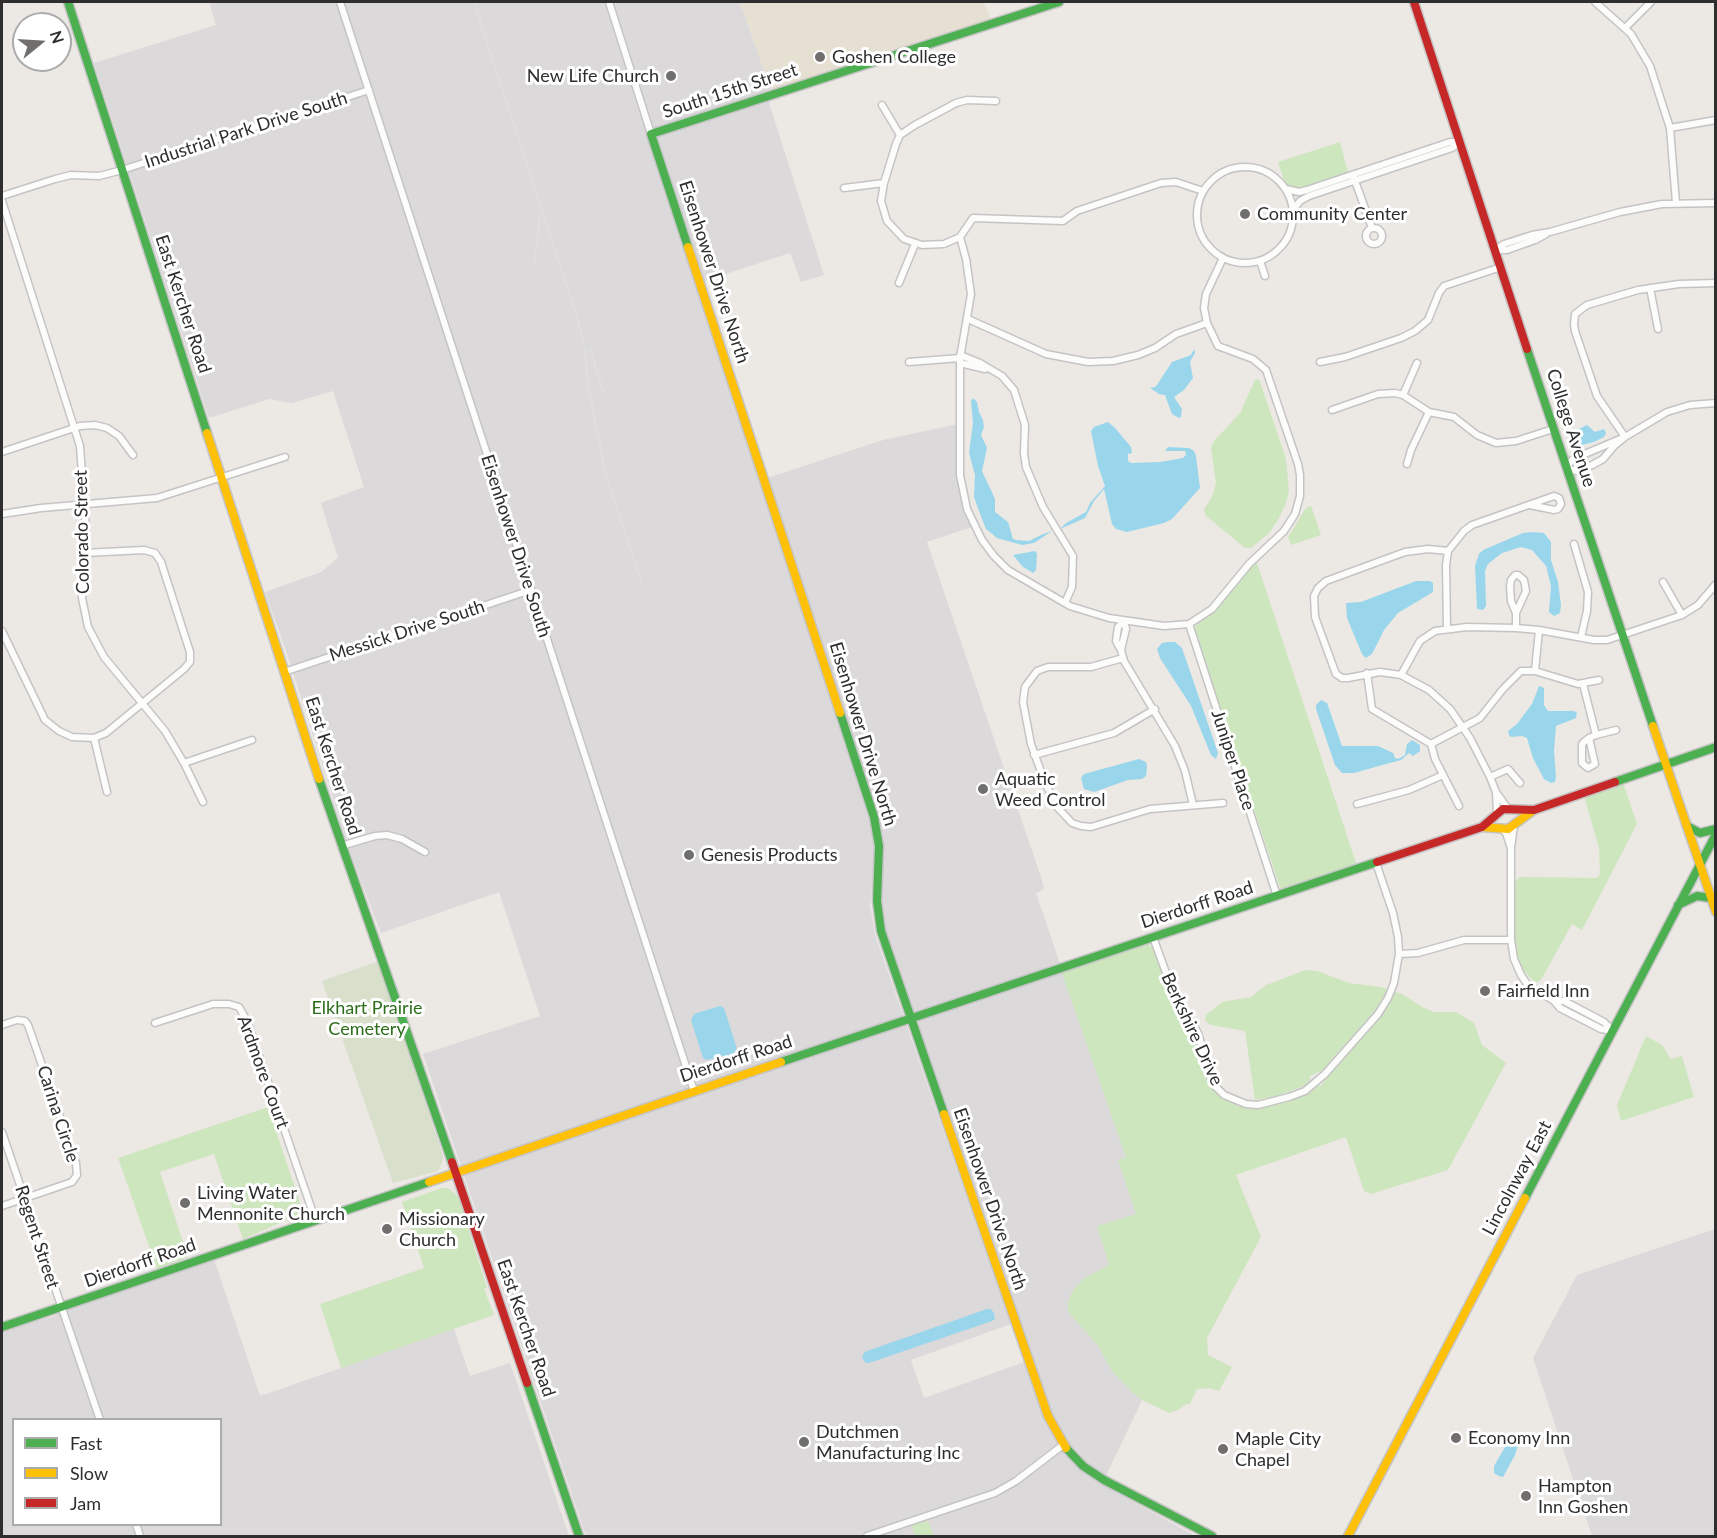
<!DOCTYPE html>
<html>
<head>
<meta charset="utf-8">
<style>
	body { margin:0 }
	#map { position:relative; width:1717px; height:1538px; overflow:hidden; background:#ece8e4; font-family:Lato,sans-serif }
	canvas { display:block }
	.frame { position:absolute; inset:0; border:3px solid #2e2e2e; pointer-events:none }
	.legend { position:absolute; left:12px; top:1418px; width:210px; height:108px; box-sizing:border-box; background:#fff; border:2px solid #ababab; margin:0; padding:8px 10px; list-style:none; font-size:18px; color:#2e2e2e }
	.legend li { display:flex; align-items:center; gap:12px; height:30px }
	.legend b { width:30px; border:2px solid #ababab }
	.north { position:absolute; left:12px; top:12px; width:60px; height:60px; box-sizing:border-box; background:#fff; border:2px solid #ababab; border-radius:50%; rotate:72deg; font-size:16px; font-weight:700; line-height:24px; text-align:center; color:#2e2e2e }
	.north::after { content:''; display:block; margin:auto; width:21px; height:27px; background:#706f6e; clip-path:polygon(50% 0,100% 100%,50% 72%,0 100%) }
</style>
</head>
<body>
<div id="map">
<canvas width="1717" height="1538"></canvas>
<div class="frame"></div>
<ul class="legend">
<li><b style="height:8px;background:#4caf50"></b>Fast</li>
<li><b style="height:8px;background:#ffc107"></b>Slow</li>
<li><b style="height:8px;background:#c62828"></b>Jam</li>
</ul>
<div class="north">N</div>
</div>
<script>
const c = document.querySelector('canvas').getContext('2d');
c.lineJoin = 'round';
function fill(path, color) {
  c.fillStyle = color;
  c.fill(path, 'evenodd');
}
function toPath(rows) {
  const path = new Path2D();
  for (const r of rows) {
    if (r.length === 3) {
      path.moveTo(r[0] + r[2], r[1]);
      path.arc(r[0], r[1], r[2], 0, 2 * Math.PI);
      continue;
    }
    path.moveTo(r[0], r[1]);
    for (let i = 2; i < r.length; i += 2) path.lineTo(r[i], r[i + 1]);
  }
  return path;
}
function trace(path, color, width, dash) {
  c.strokeStyle = color;
  c.lineWidth = width;
  c.lineCap = dash ? 'butt' : 'round';
  c.setLineDash(dash || []);
  c.stroke(path);
}
function label(font, color, halo, rows, align = 'center') {
  c.font = font + ' Lato,sans-serif';
  c.lineWidth = 6;
  c.setLineDash([]);
  c.textBaseline = 'middle';
  c.strokeStyle = halo;
  c.fillStyle = color;
  for (const [text, x, y, turn = 0] of rows) {
    c.save();
    c.translate(x, y);
    c.rotate((+turn || 0) * Math.PI / 180);
    c.textAlign = isNaN(turn) ? turn : align;
    if (halo) c.strokeText(text, 0, 0);
    c.fillText(text, 0, 0);
    c.restore();
  }
}
fill(toPath([
	[209,2,740,2,771,91,769,103,824,275,801,282,790,253,695,284,869,813,876,843,870,905,875,935,1011,1324,911,1360,924,1398,1024,1362,1046,1424,1067,1456,1096,1481,1195,1536,586,1536,423,1054,540,1016,499,892,381,933,353,860,288,657,265,592,321,572,338,558,321,503,364,487,333,391,292,403,269,399,209,418,94,63,216,25],
	[958,424,957,475,961,499,972,527,927,542,1042,880,1044,889,1036,893,1126,1158,1119,1161,1136,1214,1110,1265,1083,1279,1068,1312,1097,1344,1112,1371,1142,1400,1104,1480,1093,1473,1053,1428,881,931,879,846,767,478,883,440],
	[1715,1229,1715,1536,1592,1536,1533,1358,1577,1275],
	[214,1259,260,1396,454,1329,470,1376,510,1363,569,1536,2,1536,2,1330,56,1316,60,1307],
	[14,1420,220,1420,220,1524,14,1524]
]), '#dcd9db');
fill(toPath([
	[740,2,984,2,992,22,771,91]
]), '#e6e0d3');
fill(toPath([
	[1340,142,1348,172,1301,188,1292,188,1285,183,1278,162],
	[1259,379,1286,459,1289,491,1286,503,1278,520,1269,533,1251,548,1245,548,1205,515,1204,509,1212,497,1216,483,1211,448,1214,441,1240,413,1255,380],
	[1311,506,1321,535,1291,545,1288,537,1306,508],
	[1255,557,1357,866,1281,890,1195,632,1195,627,1204,616],
	[1623,783,1637,824,1582,930,1572,924,1541,980,1537,982,1533,981,1521,967,1515,950,1514,882,1520,877,1597,878,1600,874,1599,848,1584,796],
	[1147,943,1154,949,1169,993,1192,1029,1207,1078,1223,1097,1238,1105,1258,1107,1277,1103,1295,1098,1317,1086,1321,1086,1348,1048,1344,1045,1323,1070,1310,1076,1310,1081,1304,1086,1277,1096,1255,1100,1245,1031,1211,1025,1205,1021,1206,1015,1222,1002,1251,997,1266,985,1306,970,1317,971,1349,983,1381,987,1402,994,1424,1008,1434,1012,1456,1012,1474,1023,1482,1045,1506,1063,1448,1170,1371,1194,1364,1191,1346,1137,1236,1175,1261,1237,1207,1338,1208,1355,1232,1367,1219,1391,1209,1388,1197,1389,1190,1404,1186,1404,1178,1410,1169,1413,1142,1400,1131,1391,1112,1371,1097,1344,1068,1312,1068,1302,1073,1290,1083,1279,1109,1265,1097,1226,1136,1214,1118,1160,1126,1157,1061,971],
	[1646,1036,1662,1045,1671,1059,1682,1056,1694,1097,1621,1121,1617,1105],
	[268,1107,302,1209,296,1216,243,1239,214,1154,160,1172,188,1257,157,1269,118,1158],
	[442,1188,448,1188,458,1196,487,1288,484,1289,494,1315,341,1368,320,1304,424,1268,402,1202],
	[928,1521,934,1536,915,1536,912,1525]
]), '#cee6be');
fill(toPath([
	[379,961,443,1156,442,1163,438,1171,393,1183,322,981]
]), '#d8e0cc');
fill(toPath([
	[1194,349,1195,353,1190,362,1193,378,1184,390,1174,397,1182,409,1181,417,1179,418,1172,414,1165,395,1159,394,1150,388,1155,387,1157,385,1172,362,1191,355],
	[973,398,977,402,979,412,983,420,984,427,981,435,987,448,982,471,995,499,995,512,1008,522,1013,539,1016,540,1029,541,1041,535,1052,531,1034,543,1022,545,997,538,986,529,982,519,974,497,975,475,969,453,973,423,971,401],
	[1108,422,1115,428,1131,447,1132,453,1128,454,1128,461,1131,463,1160,462,1183,458,1186,455,1185,451,1165,451,1168,447,1189,448,1194,451,1196,456,1200,488,1172,519,1164,523,1127,532,1116,529,1112,524,1104,489,1094,501,1085,518,1060,529,1066,523,1086,512,1090,503,1105,486,1098,466,1091,431,1094,427],
	[1587,425,1595,432,1604,429,1606,433,1604,437,1594,442,1582,445,1577,442,1575,435,1579,429],
	[1533,532,1544,533,1551,542,1551,560,1558,582,1561,605,1560,613,1554,616,1549,612,1551,586,1546,566,1532,550,1521,547,1502,553,1488,564,1485,571,1486,606,1483,610,1477,609,1475,566,1479,554,1483,550,1523,533],
	[1035,551,1037,554,1036,570,1033,573,1023,567,1013,555],
	[1416,581,1430,581,1433,583,1433,592,1398,613,1384,630,1372,654,1366,658,1362,654,1347,618,1346,603,1361,602],
	[1167,642,1175,642,1182,648,1218,753,1216,759,1211,755,1191,706,1160,658,1157,649,1162,643],
	[1539,686,1544,688,1544,705,1548,711,1574,711,1577,713,1576,718,1556,726,1554,751,1556,777,1555,782,1551,783,1544,779,1533,758,1527,738,1522,736,1511,737,1509,735,1508,731,1517,724,1532,704],
	[1321,700,1327,703,1342,746,1378,746,1393,753,1395,758,1398,759,1405,755,1407,744,1412,740,1420,745,1420,751,1413,756,1409,753,1401,760,1386,764,1354,773,1342,773,1335,765,1316,709,1316,705],
	[1139,759,1146,762,1147,767,1146,776,1142,779,1128,780,1094,792,1084,789,1081,778,1084,774],
	[720,1006,724,1008,737,1049,733,1054,706,1060,703,1058,691,1020,694,1014],
	[987,1309,991,1309,994,1313,995,1319,992,1321,869,1363,866,1363,862,1358,864,1353,867,1351],
	[1512,1441,1516,1442,1518,1445,1515,1455,1503,1477,1499,1476,1494,1473,1494,1466,1508,1442]
]), '#99d6ec');
const street = toPath([
	[340,2,694,1091],
	[609,2,651,134],
	[1595,2,1631,34,1650,66,1670,128,1676,203],
	[1625,28,1651,2],
	[996,101,967,100,956,103,915,125,900,135,896,144,884,183,881,201,887,221,904,239,922,245,944,244,960,237,973,218,1063,221,1077,211,1161,183,1176,182,1203,191],
	[882,105,900,135],
	[1670,128,1716,120],
	[1245,215,48],
	[1354,178,1372,228],
	[844,188,884,183],
	[1286,189,1299,192,1307,190,1450,142,1459,142],
	[2,196,55,179,71,175,99,176,122,170,369,90],
	[2,201,80,446,86,531,82,598,88,627,104,657,165,731,184,763,203,802],
	[1293,210,1300,201,1309,196,1452,148,1460,142],
	[1374,236,8],
	[960,237,966,259,971,294,960,358,960,475,967,509,982,540,994,556,1008,570,1070,606,1109,618,1164,626,1189,624,1212,609,1249,564,1284,531,1295,514,1300,496,1300,475,1298,464,1266,370,1253,359,1218,346,1207,323,1204,308,1206,294,1223,258],
	[1495,250,1504,244,1532,235,1550,232,1620,212,1662,204,1716,203],
	[1496,250,1507,250,1535,240,1546,234],
	[1260,261,1265,276],
	[899,283,915,244],
	[1650,288,1658,329],
	[968,319,1046,354,1088,362,1113,361,1138,355,1155,348,1176,334,1207,323],
	[960,355,980,363,1002,376,1014,390,1025,425,1024,453,1026,467,1043,507,1073,556,1072,587,1065,603],
	[909,362,960,358],
	[1320,362,1345,357,1401,338,1415,331,1428,320,1439,293,1444,286,1501,267],
	[960,363,985,369],
	[1403,395,1417,363],
	[1332,410,1378,394,1395,393,1403,395,1429,412,1454,417,1477,435,1496,443,1516,441,1553,429],
	[1625,437,1597,396,1575,331,1574,324,1575,314,1587,305,1638,290,1679,284,1716,283],
	[1625,437,1614,446,1603,459,1592,465,1577,471,1566,468,1573,459,1625,437,1667,412,1690,405,1716,403],
	[2,452,80,426,95,425,107,428,119,436,133,455],
	[1407,464,1411,450,1429,412],
	[2,514,41,508,157,498,285,457],
	[1574,544,1588,592,1587,611,1581,637],
	[1448,551,1428,549,1405,552,1326,581,1318,588,1314,596,1315,617,1333,666,1336,674,1342,678,1348,678,1380,672,1401,675,1429,690,1450,709,1470,738,1490,777,1496,792,1497,813],
	[1663,582,1682,615],
	[1124,621,1126,629,1121,650,1116,641,1118,627,1124,621],
	[1189,624,1277,896],
	[1447,628,1446,565,1448,551,1464,531,1472,525,1554,496,1559,498,1561,504,1558,509,1554,510,1530,505],
	[1516,628,1516,613,1511,601,1510,586,1511,580,1515,575,1518,575,1524,580,1526,591,1516,613],
	[2,631,45,720,59,731,72,737,94,738,106,733,184,669,190,662,190,652,161,562,155,553,144,550,84,553],
	[1121,650,1124,661,1175,746,1185,771,1193,805],
	[1123,658,1091,667,1048,667,1037,671,1025,687,1023,702,1031,744,1045,783,1058,808,1072,823,1081,826,1091,827,1150,809,1223,803],
	[1535,671,1539,630],
	[284,672,531,590],
	[1367,673,1372,709,1431,744,1480,718,1503,689,1521,671,1535,671,1578,684,1599,680],
	[1401,675,1420,641,1435,631,1467,627,1516,628,1539,630,1594,640,1607,640,1682,615,1698,605,1716,584],
	[1583,684,1596,735],
	[94,738,107,792],
	[1589,738,1595,764,1588,768,1582,763,1582,744,1585,741,1589,738,1596,735,1616,730],
	[1431,744,1435,759,1459,806],
	[1034,755,1114,733,1155,709],
	[184,763,252,740],
	[1490,777,1508,769,1520,783],
	[1496,792,1508,809],
	[1357,804,1409,790,1443,775],
	[1502,829,1506,833,1511,848,1511,940,1514,959,1521,975,1527,984,1554,1001,1560,1008,1601,1029,1613,1031],
	[341,846,375,836,387,835,402,839,425,852],
	[1511,847,1514,826],
	[1153,937,1173,992,1198,1033,1210,1076,1214,1085,1224,1095,1246,1104,1258,1105,1289,1097,1305,1091,1325,1074,1378,1014,1388,998,1394,983,1399,954,1398,937,1393,913,1376,863],
	[1399,954,1418,953,1464,940,1511,940],
	[1554,1001,1564,1001,1604,1022,1612,1030],
	[155,1023,213,1004,229,1004,239,1007,247,1021,315,1219],
	[2,1025,17,1020,25,1021,28,1025,76,1163,77,1175,72,1182,2,1206],
	[2,1132,100,1420],
	[136,1524,140,1536],
	[867,1536,995,1493,1016,1481,1063,1445]
]);
const fast = toPath([
	[68,2,207,433],
	[688,247,651,134,1059,2],
	[1527,349,1653,726],
	[840,713,874,817,879,846,877,901,881,931,944,1114],
	[319,779,452,1162],
	[1615,782,1716,747],
	[1687,826,1700,833,1716,829],
	[1678,905,1697,896,1711,898],
	[781,1062,1377,862],
	[1525,1198,1716,834],
	[2,1327,429,1182],
	[527,1383,579,1536],
	[1066,1448,1083,1466,1104,1480,1212,1536]
]);
const slow = toPath([
	[688,247,840,713],
	[207,433,319,779],
	[1653,726,1716,912],
	[1482,827,1508,829,1531,812],
	[944,1114,1048,1416,1066,1448],
	[429,1182,781,1062],
	[1348,1536,1525,1198]
]);
const jam = toPath([
	[1414,2,1527,349],
	[1377,862,1482,827,1503,809,1534,810,1615,782],
	[452,1162,527,1383]
]);
trace(street, '#c5c4c5', 9);
trace(fast, '#c5c4c5', 11);
trace(slow, '#c5c4c5', 11);
trace(jam, '#c5c4c5', 11);
trace(street, '#fcfcfb', 6);
trace(fast, '#4caf50', 8);
trace(slow, '#ffc107', 8);
trace(jam, '#c62828', 8);
trace(toPath([
	[474,2,579,324,585,350,588,385,606,475,642,585],
	[534,267,540,215],
	[590,348,604,394]
]), '#dfdfe1', 1.5);
for (const [x, y, r, color] of [
	[820,57,6,"#706f6e"],
	[671,76,6,"#706f6e"],
	[1245,214,6,"#706f6e"],
	[983,789,6,"#706f6e"],
	[689,855,6,"#706f6e"],
	[1485,991,6,"#706f6e"],
	[185,1203,6,"#706f6e"],
	[387,1229,6,"#706f6e"],
	[1456,1438,6,"#706f6e"],
	[804,1442,6,"#706f6e"],
	[1223,1449,6,"#706f6e"],
	[1526,1496,6,"#706f6e"]
]) {
  const dot = new Path2D();
  dot.arc(x, y, r, 0, 2 * Math.PI);
  c.fillStyle = color;
  c.fill(dot);
  trace(dot, '#fff', 2);
}
label('18px', '#2e2e2e', '#fff', [
	["Goshen College",832,57],
	["New Life Church",659,76,"right"],
	["Community Center",1257,214],
	["Aquatic",995,779],
	["Weed Control",995,800],
	["Genesis Products",701,855],
	["Fairfield Inn",1497,991],
	["Living Water",197,1193],
	["Mennonite Church",197,1214],
	["Missionary",399,1219],
	["Church",399,1240],
	["Dutchmen",816,1432],
	["Manufacturing Inc",816,1453],
	["Economy Inn",1468,1438],
	["Maple City",1235,1439],
	["Chapel",1235,1460],
	["Hampton",1538,1486],
	["Inn Goshen",1538,1507]
], 'left');
label('18px', '#2e2e2e', '#fff', [
	["South 15th Street",730,91,-18],
	["Industrial Park Drive South",246,130,-18],
	["Eisenhower Drive North",714,272,72],
	["East Kercher Road",183,304,72],
	["College Avenue",1571,428,72],
	["Colorado Street",82,532,-91],
	["Eisenhower Drive South",516,546,72],
	["Messick Drive South",407,631,-18],
	["Eisenhower Drive North",863,734,73],
	["Juniper Place",1233,760,72],
	["East Kercher Road",333,766,72],
	["Dierdorff Road",1197,905,-18],
	["Berkshire Drive",1192,1029,65],
	["Dierdorff Road",736,1059,-18],
	["Ardmore Court",263,1072,70],
	["Carina Circle",58,1114,72],
	["Lincolnway East",1517,1178,-62],
	["Eisenhower Drive North",990,1199,71],
	["Regent Street",37,1237,72],
	["Dierdorff Road",140,1263,-19],
	["East Kercher Road",526,1328,71]
]);
label('18px', '#2c6e1b', '#fff', [
	["Elkhart Prairie",367,1008],
	["Cemetery",367,1029]
]);
</script>
</body>
</html>
